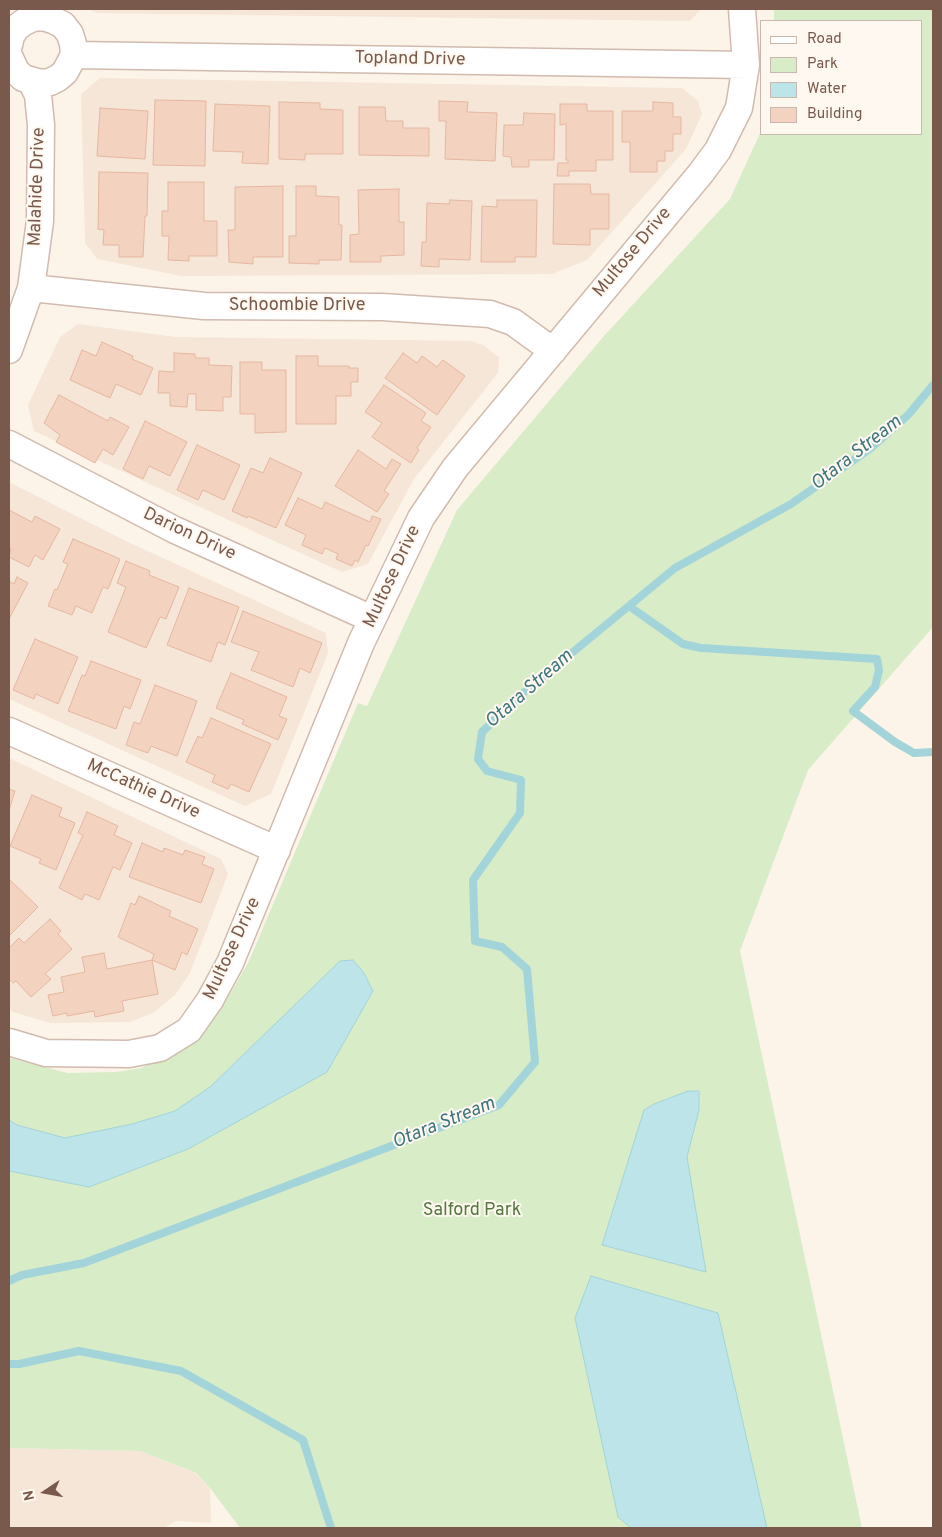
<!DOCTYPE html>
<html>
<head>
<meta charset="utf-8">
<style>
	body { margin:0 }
	#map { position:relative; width:942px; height:1537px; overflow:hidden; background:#fdf4e9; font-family:Overpass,sans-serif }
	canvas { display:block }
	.frame { position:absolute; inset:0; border:10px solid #79594c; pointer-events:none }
	.legend { position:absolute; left:760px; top:20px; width:162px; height:115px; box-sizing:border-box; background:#fff8f0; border:1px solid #c9b8ae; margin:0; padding:6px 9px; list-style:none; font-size:15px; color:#79594c }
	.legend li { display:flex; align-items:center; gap:10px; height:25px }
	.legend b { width:25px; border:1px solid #c9b8ae }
	.north { position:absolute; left:20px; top:1467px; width:50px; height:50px; -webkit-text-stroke:4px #fff8f0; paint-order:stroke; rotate:258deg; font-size:14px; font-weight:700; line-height:20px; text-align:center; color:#79594c }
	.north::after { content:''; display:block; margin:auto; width:18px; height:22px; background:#79594c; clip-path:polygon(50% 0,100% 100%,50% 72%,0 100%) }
</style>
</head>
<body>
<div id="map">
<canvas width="942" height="1537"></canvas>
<div class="frame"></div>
<ul class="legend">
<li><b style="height:6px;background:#fff"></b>Road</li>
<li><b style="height:14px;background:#d8ecc7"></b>Park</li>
<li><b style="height:14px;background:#bde4e8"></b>Water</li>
<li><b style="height:14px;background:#f3d2c0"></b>Building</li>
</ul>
<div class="north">N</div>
</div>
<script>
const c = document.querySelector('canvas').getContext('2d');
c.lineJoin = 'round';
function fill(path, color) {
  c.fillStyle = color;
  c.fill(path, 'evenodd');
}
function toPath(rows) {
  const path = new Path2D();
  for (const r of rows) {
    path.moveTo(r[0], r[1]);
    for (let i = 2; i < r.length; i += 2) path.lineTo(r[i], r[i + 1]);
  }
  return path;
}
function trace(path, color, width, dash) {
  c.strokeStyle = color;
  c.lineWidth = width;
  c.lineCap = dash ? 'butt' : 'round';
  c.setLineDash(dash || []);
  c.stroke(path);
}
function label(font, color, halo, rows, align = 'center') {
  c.font = font + ' Overpass,sans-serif';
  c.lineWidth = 4;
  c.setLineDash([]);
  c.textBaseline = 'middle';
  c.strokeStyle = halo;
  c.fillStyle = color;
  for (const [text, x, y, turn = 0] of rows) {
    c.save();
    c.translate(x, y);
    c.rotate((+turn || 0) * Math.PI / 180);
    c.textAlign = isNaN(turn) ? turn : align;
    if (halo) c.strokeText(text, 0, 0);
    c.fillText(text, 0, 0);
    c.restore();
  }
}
fill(toPath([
	[88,9,701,9,690,21,97,13],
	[100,78,682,88,698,101,702,114,686,149,587,260,552,274,181,276,97,259,85,243,81,94],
	[78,324,176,337,470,341,483,345,499,357,498,373,414,479,368,564,342,572,34,431,28,405,60,337],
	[9,482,128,542,326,633,328,653,271,794,245,806,9,699],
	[9,758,221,859,228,874,190,973,175,995,153,1013,130,1022,50,1023,13,1012,9,1008],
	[9,1448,140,1451,195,1473,210,1488,211,1523,176,1521,164,1528,9,1528]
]), '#f5e6d7');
fill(toPath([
	[774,9,933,9,933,627,808,770,740,951,862,1528,240,1528,210,1488,196,1473,140,1451,9,1448,9,1058,68,1073,116,1072,141,1068,174,1053,190,1046,206,1030,225,1003,249,961,358,703,367,706,457,510,604,336,730,199,761,131,761,134,921,134,921,21,774,21]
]), '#d8ecc7');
const water = toPath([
	[353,960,364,973,373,991,327,1072,188,1149,89,1187,9,1171,9,1120,17,1125,65,1138,132,1124,175,1111,210,1087,340,961,353,960],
	[688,1091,699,1091,699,1110,687,1157,706,1272,602,1245,644,1110,654,1104,688,1091],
	[591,1276,718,1313,767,1528,631,1528,618,1517,575,1318,591,1276]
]);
fill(water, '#bde4e8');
trace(water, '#a3d4da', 1);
trace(toPath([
	[629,606,683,644,701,648,877,659,879,670,875,687,853,711,895,742,914,753,933,752],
	[9,1281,22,1275,84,1263,499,1105,535,1062,527,969,502,947,475,941,473,880,520,813,521,780,487,771,478,759,482,732,522,694,675,568,791,504,871,448,908,415,933,385],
	[9,1364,19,1364,79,1351,181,1371,303,1440,331,1528]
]), '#a3d4da', 8);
const building = toPath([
	[155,100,206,101,205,166,153,165,155,100],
	[439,101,468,102,467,112,497,113,495,161,445,159,446,121,439,121,439,101],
	[279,102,320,103,320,109,343,110,343,154,305,154,305,160,279,159,279,102],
	[653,102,673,103,673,117,681,117,681,134,673,134,673,151,665,151,665,161,657,161,657,172,630,172,630,142,622,142,622,111,653,111,653,102],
	[215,104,270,106,268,164,242,163,243,152,213,151,215,104],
	[560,104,587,104,587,111,613,111,613,160,596,160,596,171,569,171,569,176,557,176,558,163,568,163,568,160,566,160,566,124,560,125,560,104],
	[359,107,385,107,386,121,403,121,403,128,429,128,429,156,359,155,359,107],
	[100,108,148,111,145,159,97,156,100,108],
	[524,113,555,114,554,160,529,160,529,167,512,167,511,157,503,156,504,125,523,125,524,113],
	[99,172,148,173,147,216,145,216,143,257,119,257,119,245,103,245,104,230,98,229,99,172],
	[168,182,204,182,204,221,217,221,217,256,189,256,189,261,168,260,169,236,162,236,162,211,168,211,168,182],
	[554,184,590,184,591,194,609,194,609,229,590,229,590,245,553,244,554,184],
	[283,186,283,257,253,257,253,264,229,262,228,230,235,230,235,187,283,186],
	[296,186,316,186,316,196,339,197,339,225,342,225,341,260,319,260,319,264,289,263,289,236,296,236,296,186],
	[399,189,399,222,404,222,404,255,381,256,381,262,350,262,350,235,359,234,358,190,399,189],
	[450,200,472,201,470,260,439,259,439,267,421,266,422,242,426,242,427,203,449,204,450,200],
	[497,200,537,200,536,257,515,257,515,262,481,262,482,206,497,207,497,200],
	[102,342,133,356,132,359,153,368,141,395,116,384,110,398,70,380,82,350,96,356,102,342],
	[174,353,195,354,195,358,209,358,209,365,232,366,231,397,223,397,223,411,196,410,196,394,188,394,187,407,170,406,170,393,158,393,159,371,174,372,174,353],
	[403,353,417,363,422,356,437,367,443,360,465,376,437,415,385,378,403,353],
	[296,356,318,356,318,366,349,366,349,368,358,368,358,382,351,382,351,396,336,396,336,424,296,424,296,356],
	[240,362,262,362,262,370,286,370,286,432,255,433,255,414,240,414,240,362],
	[384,385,426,413,421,421,431,427,417,448,419,450,411,463,372,437,382,423,365,412,384,385],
	[59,395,108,421,110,417,129,427,113,455,103,449,95,463,56,442,60,435,44,423,59,395],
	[145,421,187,442,170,476,149,466,143,479,123,469,145,421],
	[197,445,240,465,224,500,203,490,198,500,177,490,197,445],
	[358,450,386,469,392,459,401,464,384,491,389,494,377,512,335,486,358,450],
	[270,458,302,473,276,528,248,516,247,518,232,511,251,468,263,473,270,458],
	[298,498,322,509,325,502,370,522,372,516,381,519,368,546,366,545,358,562,355,560,352,566,336,559,338,554,325,548,322,554,302,545,306,535,285,525,298,498],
	[9,510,32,522,35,516,60,529,43,560,35,555,29,567,9,557,11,549,9,548,9,510],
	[73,539,120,559,108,589,103,587,92,613,76,606,72,615,48,606,55,589,57,590,68,564,63,562,73,539],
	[126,561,150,571,149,575,179,587,166,619,160,617,146,648,108,632,126,587,117,583,126,561],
	[17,577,28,583,9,619,9,581,14,584,17,577],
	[189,588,239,607,225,645,218,642,211,662,167,645,189,588],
	[243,611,322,643,310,673,300,668,293,687,251,670,259,652,231,642,243,611],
	[35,639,78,657,58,704,36,694,34,699,13,690,35,639],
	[91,661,141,680,130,709,124,706,116,729,68,711,82,675,85,676,91,661],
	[231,673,287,697,279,716,287,719,278,740,242,724,244,720,216,708,231,673],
	[155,685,197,701,177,756,151,746,148,753,126,745,134,722,140,724,155,685],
	[211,718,271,744,249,792,231,784,228,789,212,782,215,775,186,762,198,736,202,738,211,718],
	[9,789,15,791,9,810,9,789],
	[32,795,62,808,59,816,75,823,56,870,39,863,41,859,10,846,32,795],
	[87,812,118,826,114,835,132,843,120,870,113,867,99,900,85,894,82,900,59,888,83,835,78,833,87,812],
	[142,843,163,852,164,848,183,855,185,850,205,857,202,864,214,869,201,903,129,877,142,843],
	[9,879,38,907,9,936,9,879],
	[139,896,171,911,169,916,198,929,187,955,182,952,175,970,152,960,154,954,118,937,131,903,135,905,139,896],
	[50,919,61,931,58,934,72,949,45,974,51,979,31,997,16,981,13,983,9,979,9,948,19,938,24,943,50,919],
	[104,953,107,969,152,960,158,994,122,1001,124,1011,95,1017,94,1011,67,1016,67,1013,53,1016,48,995,64,992,61,977,85,972,82,957,104,953]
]);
fill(building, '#f3d2c0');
trace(building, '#e6b7a0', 1);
const minor = toPath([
	[9,45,11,36,16,28,24,22,33,18,43,17,53,20,63,25,70,34,73,44,74,55,65,72,58,78,50,82,41,83,23,78,16,71,9,56],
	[74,55,746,65],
	[31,288,204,306,382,307,490,314,513,322,553,351],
	[9,350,31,288,40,221,41,125,38,95,31,81],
	[9,444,175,530,372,619],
	[9,731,277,850],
	[9,1042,46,1053,129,1054,160,1048,189,1030,210,1000,230,963,361,643,421,518,455,468,701,173,718,150,739,108,746,65,742,9]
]);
trace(minor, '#d0bbae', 29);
trace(minor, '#fff', 26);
label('18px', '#79594c', '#fff8f0', [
	["Topland Drive",410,60,1],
	["Malahide Drive",38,187,-88],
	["Multose Drive",633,253,-50],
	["Schoombie Drive",297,306],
	["Darion Drive",189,535,25],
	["Multose Drive",393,577,-65],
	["McCathie Drive",143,790,24],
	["Multose Drive",233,949,-65]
]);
label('18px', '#547940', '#fff8f0', [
	["Salford Park",472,1211]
]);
label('italic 19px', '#3e767e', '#fff8f0', [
	["Otara Stream",857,454,-38],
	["Otara Stream",530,690,-41],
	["Otara Stream",444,1124,-22]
]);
</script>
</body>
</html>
